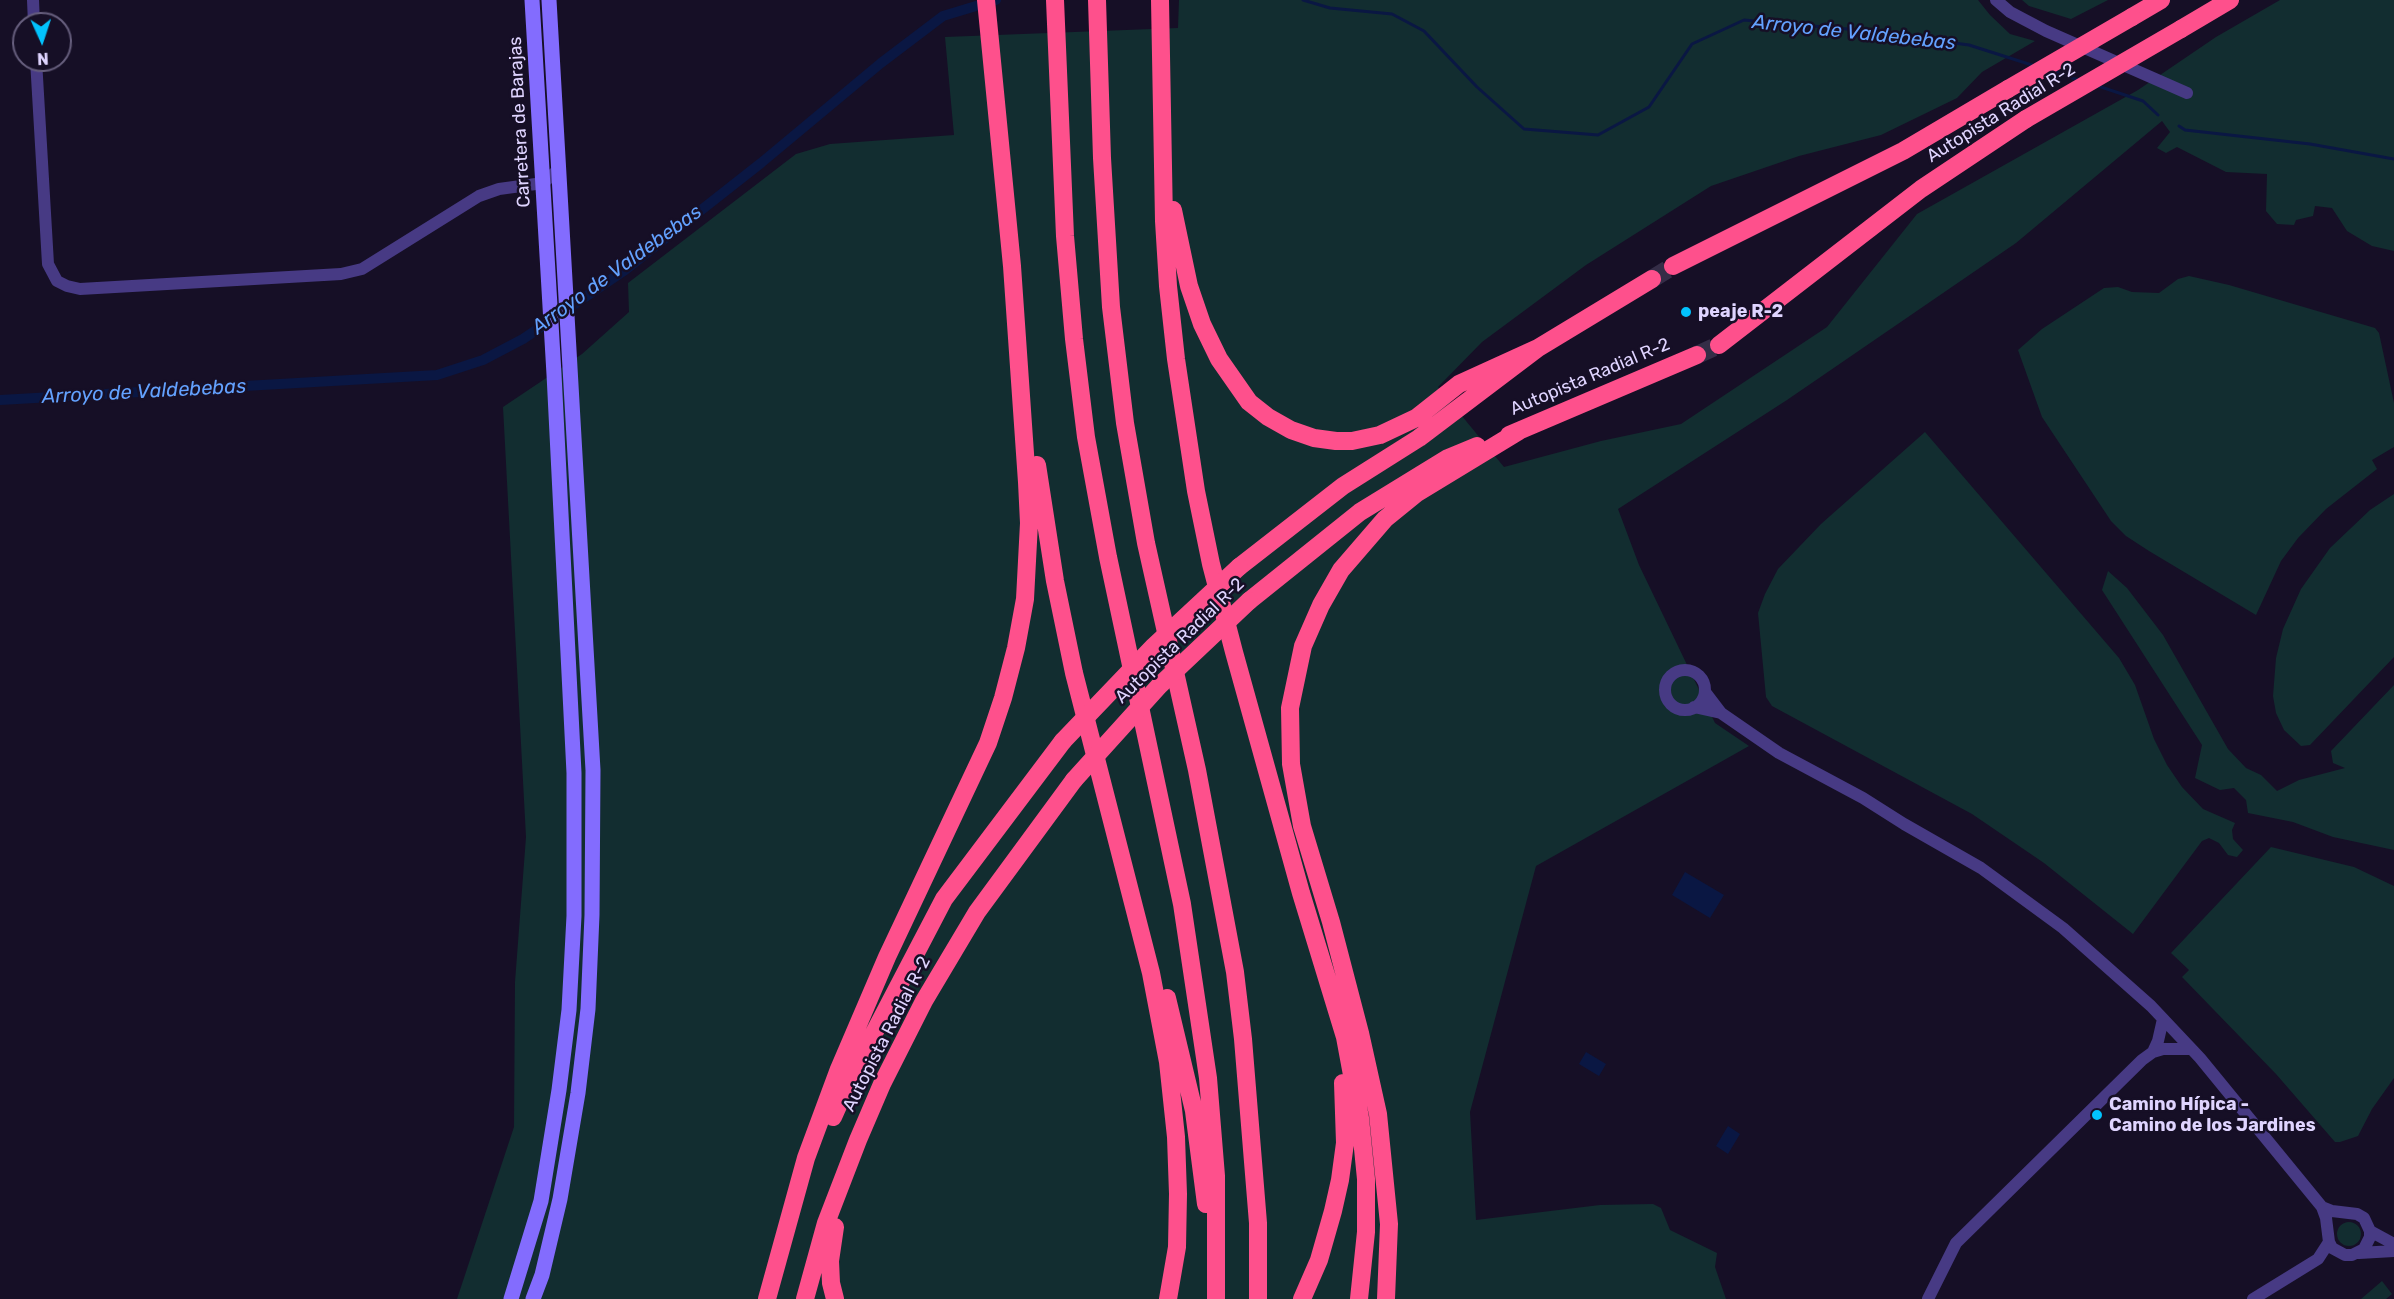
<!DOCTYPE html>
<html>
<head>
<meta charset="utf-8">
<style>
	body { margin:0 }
	#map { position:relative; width:2394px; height:1299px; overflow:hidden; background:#160f26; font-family:Rubik,sans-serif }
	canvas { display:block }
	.north { position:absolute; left:12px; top:12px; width:60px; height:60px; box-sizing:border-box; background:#160f26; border:2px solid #665e7d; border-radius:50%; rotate:177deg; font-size:16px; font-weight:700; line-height:24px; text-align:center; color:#dfd4ff }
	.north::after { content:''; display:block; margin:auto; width:21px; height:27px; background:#02c2fd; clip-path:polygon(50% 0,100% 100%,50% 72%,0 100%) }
</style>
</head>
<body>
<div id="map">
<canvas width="2394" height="1299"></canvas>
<div class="north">N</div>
</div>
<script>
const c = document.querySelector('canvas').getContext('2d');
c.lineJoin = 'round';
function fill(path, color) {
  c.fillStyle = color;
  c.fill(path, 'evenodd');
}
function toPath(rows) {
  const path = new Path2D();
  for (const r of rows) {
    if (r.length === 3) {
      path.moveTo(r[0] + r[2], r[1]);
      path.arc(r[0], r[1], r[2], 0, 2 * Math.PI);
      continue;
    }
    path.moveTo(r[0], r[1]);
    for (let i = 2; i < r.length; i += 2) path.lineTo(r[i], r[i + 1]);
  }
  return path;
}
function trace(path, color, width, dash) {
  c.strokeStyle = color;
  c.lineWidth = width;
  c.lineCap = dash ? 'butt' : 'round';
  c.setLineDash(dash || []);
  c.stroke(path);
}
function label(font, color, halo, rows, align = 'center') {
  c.font = font + ' Rubik,sans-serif';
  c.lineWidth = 5;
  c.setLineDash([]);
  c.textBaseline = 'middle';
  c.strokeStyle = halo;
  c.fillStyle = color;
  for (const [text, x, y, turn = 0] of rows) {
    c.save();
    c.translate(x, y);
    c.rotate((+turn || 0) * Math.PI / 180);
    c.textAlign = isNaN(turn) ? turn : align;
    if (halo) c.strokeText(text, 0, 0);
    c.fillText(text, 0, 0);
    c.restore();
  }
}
fill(toPath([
	[1179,0,1978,0,1990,15,2010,34,2035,41,1982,72,1957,98,1881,135,1799,156,1711,186,1586,265,1482,342,1438,387,1504,467,1601,441,1681,424,1827,327,1917,214,2138,90,2216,37,2280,0,2394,0,2394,251,2372,246,2347,231,2332,208,2315,206,2313,216,2296,220,2294,225,2277,224,2266,211,2267,174,2226,172,2177,147,2166,153,2157,148,2170,132,2162,121,2016,243,1787,400,1618,509,1639,565,1715,723,1749,746,1536,866,1470,1112,1476,1220,1600,1205,1653,1204,1661,1208,1670,1230,1717,1253,1715,1267,1726,1299,457,1299,514,1127,515,982,526,837,503,407,582,354,629,312,628,283,796,154,830,144,954,135,945,37,1178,28],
	[2022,0,2108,0,2071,19,2029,6],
	[2189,276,2229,285,2375,328,2379,333,2394,403,2394,447,2372,460,2377,469,2326,509,2298,538,2281,561,2256,615,2149,551,2126,536,2111,521,2042,417,2018,350,2042,329,2104,288,2118,287,2132,292,2159,293,2178,279],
	[1925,432,2119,658,2135,685,2154,739,2167,765,2182,787,2203,809,2235,823,2232,830,2233,839,2243,850,2237,857,2228,855,2219,843,2209,838,2202,841,2133,934,2044,863,1972,814,1772,706,1766,697,1758,613,1765,594,1778,569,1821,524],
	[2394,494,2394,657,2310,745,2301,746,2284,730,2276,713,2273,696,2276,658,2283,629,2301,589,2330,548,2370,510],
	[2108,571,2127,588,2163,635,2228,749,2246,768,2261,775,2277,791,2299,780,2345,768,2333,763,2331,751,2394,685,2394,850,2333,837,2293,822,2248,813,2246,800,2234,788,2220,790,2195,778,2202,745,2102,590],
	[2271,847,2354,867,2394,886,2394,1078,2372,1109,2358,1136,2340,1142,2335,1142,2276,1074,2182,977,2189,970,2171,953],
	[2349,1234,12],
	[2382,1281,2392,1294,2386,1299,2361,1299]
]), '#122d30');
fill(toPath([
	[1685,872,1724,895,1710,918,1672,895],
	[1586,1052,1606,1064,1599,1076,1579,1064],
	[1728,1126,1740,1134,1728,1154,1716,1146]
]), '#0a1743');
trace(toPath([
	[1303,0,1330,8,1392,14,1424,31,1477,87,1524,129,1598,135,1649,107,1692,44,1744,20,1847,29,1969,45,2035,66],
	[2053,71,2078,80],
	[2098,86,2143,101,2158,115],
	[2179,126,2185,130,2310,144,2394,159]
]), '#0a1743', 3);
trace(toPath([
	[0,400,437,375,483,360,523,339,625,270,761,163,881,63,943,16,996,0]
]), '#0a1743', 10);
trace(toPath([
	[1652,279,1673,266],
	[1697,355,1719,345]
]), '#342d47', 18, [18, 9]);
trace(toPath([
	[33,0,34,24],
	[1996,0,2010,12,2046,31,2187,93],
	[36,60,48,264,57,281,67,286,80,289,341,274,362,269,479,196,499,189,543,183,559,169],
	[1685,690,20],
	[1694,707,1721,713,1705,692],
	[1721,713,1779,753,1863,798,1904,824,1981,868,2063,928,2151,1006,2200,1058,2322,1207,2326,1218,2329,1242,2332,1248,2345,1255,2352,1255,2364,1249,2370,1237,2370,1231,2364,1218,2357,1214,2332,1211,2322,1207],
	[2153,1052,2158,1041,2163,1019],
	[2370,1231,2394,1244],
	[2359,1253,2394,1251],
	[1928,1299,1956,1243,2142,1060,2153,1052,2163,1049,2191,1049],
	[2253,1299,2318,1259,2329,1242]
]), '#473a84', 12);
trace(toPath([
	[511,1299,541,1201,559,1090,569,1010,574,916,574,773,554,374,532,0],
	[533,1299,542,1275,560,1199,578,1093,588,1009,592,915,593,770,549,0]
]), '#836cfe', 15);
trace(toPath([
	[1055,0,1065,236,1074,339,1086,437,1108,557,1182,904,1208,1078,1216,1176,1216,1299],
	[1097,0,1102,158,1111,307,1125,423,1146,543,1197,770,1235,972,1243,1039,1258,1223,1258,1299],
	[1160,0,1164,221,1168,286,1176,359,1196,491,1211,564,1234,652,1301,893,1345,1037,1360,1118,1366,1179,1366,1232,1359,1299],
	[2132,17,2161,0],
	[2181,29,2230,0],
	[1173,210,1189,286,1202,324,1219,359,1249,402,1268,417,1291,430,1314,438,1336,441,1352,441,1380,435,1416,418,1459,384,1538,348],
	[1673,266,1903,151,2008,89],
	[1719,345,1921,189,2026,119],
	[1509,435,1697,355],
	[1037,465,1055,581,1074,673,1151,973,1168,1062,1176,1137,1178,1194,1177,1247,1168,1299],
	[1239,567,1343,486,1419,438,1538,348,1652,279],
	[1249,601,1360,512,1448,458,1477,446],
	[1167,998,1194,1111,1206,1204],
	[833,1117,850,1079,944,899,1063,741],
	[835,1227,830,1261,831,1283,835,1299],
	[767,1299,806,1158,839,1069,887,957,988,743,1003,698,1016,648,1025,599,1029,523,1027,482,1012,266,986,0],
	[805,1299,826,1223,858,1140,882,1084,924,1001,977,912,1074,780],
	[1302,1299,1319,1260,1333,1211,1340,1180,1345,1143,1343,1083],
	[1386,1299,1389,1224,1378,1114,1360,1033,1331,922,1302,826,1291,764,1290,708,1303,646,1321,605,1341,570,1385,519,1417,493,1519,431]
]), '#fe508c', 18);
trace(toPath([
	[2008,89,2132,17],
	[2026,119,2181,29],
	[1063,741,1154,646,1239,567],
	[1074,780,1159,686,1249,601]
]), '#fe508c', 18);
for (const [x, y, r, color] of [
	[1686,312,6,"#02c2fd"],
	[2097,1115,6,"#02c2fd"]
]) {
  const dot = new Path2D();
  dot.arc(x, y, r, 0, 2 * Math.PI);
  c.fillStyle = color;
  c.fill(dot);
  trace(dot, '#160f26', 2);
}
label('18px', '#dfd4ff', '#160f26', [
	["Autopista Radial R-2",2001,113,-32],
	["Carretera de Barajas",520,122,-93],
	["Autopista Radial R-2",1590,377,-23],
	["Autopista Radial R-2",1180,641,-44],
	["Autopista Radial R-2",887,1034,-63]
]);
label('bold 18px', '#dfd4ff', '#160f26', [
	["peaje R-2",1698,312],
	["Camino Hípica -",2109,1105],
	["Camino de los Jardines",2109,1126]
], 'left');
label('italic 20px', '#63a1fe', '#160f26', [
	["Arroyo de Valdebebas",1854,33,6],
	["Arroyo de Valdebebas",617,270,-36],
	["Arroyo de Valdebebas",144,392,-3]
]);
</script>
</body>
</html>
